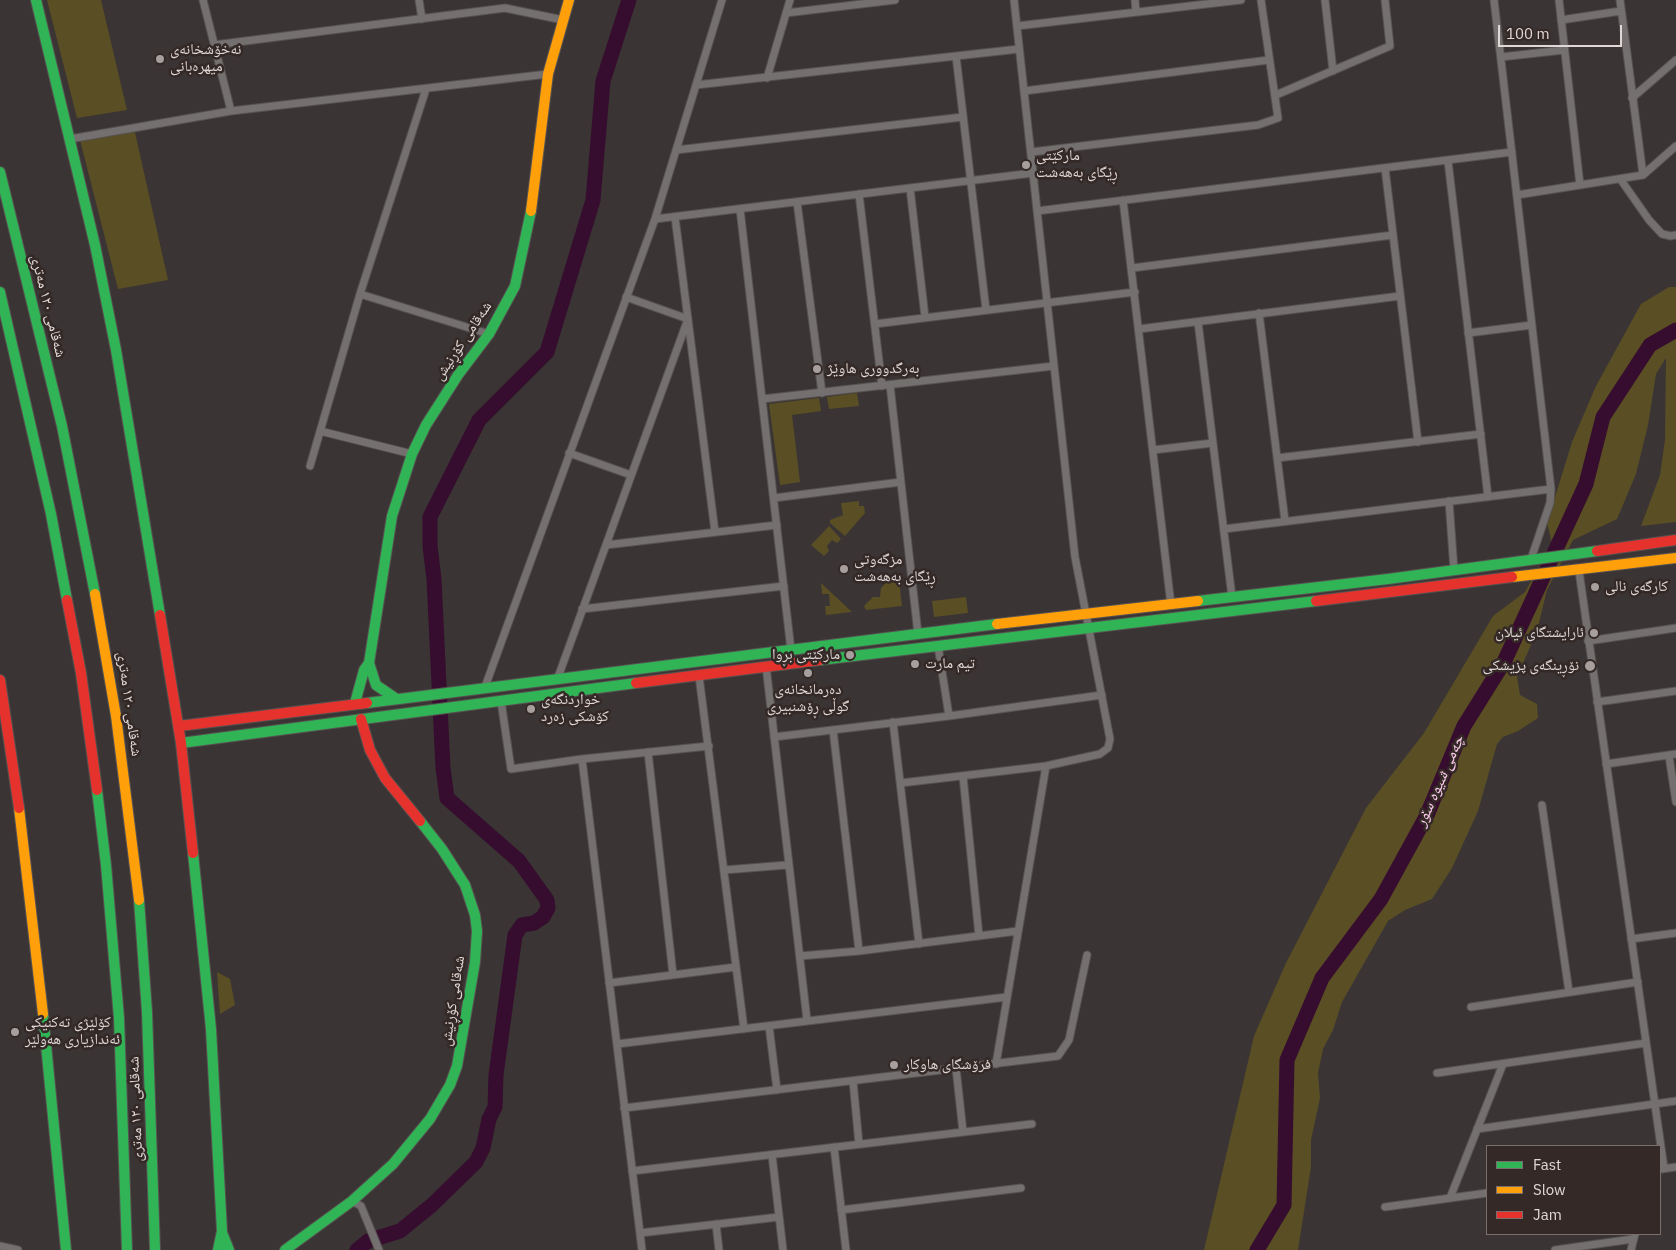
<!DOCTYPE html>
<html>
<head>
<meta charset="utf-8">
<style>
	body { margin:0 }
	#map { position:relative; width:1676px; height:1250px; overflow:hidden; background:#3a3534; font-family:"IBM Plex Sans",sans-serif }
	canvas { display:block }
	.legend { position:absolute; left:1486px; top:1145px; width:175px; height:90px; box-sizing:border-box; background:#342926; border:1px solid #796f6c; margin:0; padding:6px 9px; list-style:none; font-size:15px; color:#e0d8d6 }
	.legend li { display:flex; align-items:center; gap:10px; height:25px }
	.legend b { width:25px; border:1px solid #796f6c }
	.scale { position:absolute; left:1498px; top:25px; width:124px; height:22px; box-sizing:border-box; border:2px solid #e0d8d6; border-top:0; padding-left:6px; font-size:15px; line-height:18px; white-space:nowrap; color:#e0d8d6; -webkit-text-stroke:4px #342926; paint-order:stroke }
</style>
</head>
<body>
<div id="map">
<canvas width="1676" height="1250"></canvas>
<ul class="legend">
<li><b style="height:6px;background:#30b455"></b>Fast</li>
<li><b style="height:6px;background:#ff9f0a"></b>Slow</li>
<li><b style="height:6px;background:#e5322d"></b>Jam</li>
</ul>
<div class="scale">100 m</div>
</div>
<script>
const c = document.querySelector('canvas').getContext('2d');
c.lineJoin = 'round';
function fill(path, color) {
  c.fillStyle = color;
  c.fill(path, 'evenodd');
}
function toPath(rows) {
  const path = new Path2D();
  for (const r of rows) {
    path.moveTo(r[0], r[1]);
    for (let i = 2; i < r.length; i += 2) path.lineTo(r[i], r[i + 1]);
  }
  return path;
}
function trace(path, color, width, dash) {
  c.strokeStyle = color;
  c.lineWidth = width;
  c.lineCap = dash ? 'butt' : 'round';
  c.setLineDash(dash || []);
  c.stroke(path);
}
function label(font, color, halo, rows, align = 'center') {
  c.font = font + ' "IBM Plex Sans","Noto Naskh Arabic",sans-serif';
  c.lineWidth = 5;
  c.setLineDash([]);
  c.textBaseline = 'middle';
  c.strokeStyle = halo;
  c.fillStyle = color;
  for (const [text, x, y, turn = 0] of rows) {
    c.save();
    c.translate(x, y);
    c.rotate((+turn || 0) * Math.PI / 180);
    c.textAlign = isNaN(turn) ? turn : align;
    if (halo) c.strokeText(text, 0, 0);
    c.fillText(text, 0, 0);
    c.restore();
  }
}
fill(toPath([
	[47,0,101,0,127,110,77,118],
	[134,128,168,280,118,289,80,140],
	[1669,287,1676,287,1676,522,1641,526,1660,475,1665,440,1666,358,1656,374,1648,425,1636,474,1617,519,1573,540,1547,590,1537,631,1517,677,1520,695,1537,704,1538,718,1518,731,1503,737,1497,744,1478,811,1452,868,1432,899,1405,910,1388,921,1342,1002,1333,1030,1323,1049,1318,1073,1320,1098,1311,1140,1311,1167,1298,1250,1204,1250,1254,1036,1286,963,1366,808,1424,733,1493,616,1525,592,1552,543,1547,523,1572,442,1596,386,1641,304],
	[857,393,859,406,829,409,827,397],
	[819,398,821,411,792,415,800,482,780,485,769,404],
	[859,501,859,506,864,506,865,513,845,536,830,523,830,520,843,515,841,503],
	[829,526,841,539,837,543,832,540,827,546,829,551,824,556,811,545],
	[896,572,898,572,902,606,866,610,864,606,873,597,880,597,881,588],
	[821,583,852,612,826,615,825,606,830,606,829,594,822,594],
	[966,597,968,613,934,617,932,601],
	[217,972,230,979,235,1005,220,1014]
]), '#5a4e24');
trace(toPath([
	[357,1250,368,1241,400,1231,432,1205,476,1162,483,1148,489,1119,495,1107,496,1075,515,935,522,925,534,923,543,917,548,908,547,900,519,861,447,798,443,768,434,579,430,546,430,517,479,420,547,352,593,200,603,81,629,0],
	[1257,1250,1284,1205,1287,1060,1322,978,1381,899,1427,815,1464,726,1504,662,1586,484,1603,417,1650,345,1676,330]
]), '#360d2e', 15);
const street = toPath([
	[203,0,231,111],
	[419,0,422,19],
	[1135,0,1136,12],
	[1325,0,1333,71],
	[1494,0,1551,489,1550,503,1531,559],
	[1559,0,1580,185],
	[1620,0,1643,175],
	[786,13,895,0],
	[1561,20,1621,11],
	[1017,26,1241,0],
	[214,45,505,8,563,20],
	[956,56,986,310],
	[1501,57,1564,50],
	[767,78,790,0],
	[696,85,1019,49],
	[1024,91,1269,60],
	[1276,95,1390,46,1385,0],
	[1632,98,1676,60],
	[70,139,231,111,548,74],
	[676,150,963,117],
	[1031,152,1258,125,1278,118,1261,0],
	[1448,161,1488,497],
	[1385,168,1418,442],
	[1621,180,1649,220,1662,234,1671,236,1676,235],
	[910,188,925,317],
	[859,194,882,386],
	[1517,195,1643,175,1676,146],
	[1123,200,1171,605],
	[797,202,822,393],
	[740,209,791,650],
	[1037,211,1512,152],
	[675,217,715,532],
	[655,219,1033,173],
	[1132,268,1393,235],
	[360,294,489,334],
	[1259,313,1285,521],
	[1198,322,1232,597],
	[875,324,1135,292],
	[1139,329,1400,296],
	[1468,333,1532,325],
	[890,385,918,634],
	[762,399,1054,366],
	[320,431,412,454],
	[1153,450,1213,443],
	[569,453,631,475],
	[1277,458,1481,434],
	[310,466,360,294,426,89],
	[774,498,901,482],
	[1449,501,1454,570],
	[1224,529,1551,489],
	[606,545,777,525],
	[1579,571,1664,1168],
	[582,609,784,586],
	[1588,641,1676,628],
	[938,646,949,716],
	[766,666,807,1020],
	[699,676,744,1029],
	[557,680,688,319,626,297],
	[485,687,655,219,722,0],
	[501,701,511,769,582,759,709,746],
	[1597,702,1676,691],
	[893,722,919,944],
	[833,730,859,951],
	[774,737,949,716,1102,695],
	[648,752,673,975],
	[1669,756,1676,802],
	[582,759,642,1250],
	[1606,764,1676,754],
	[963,776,979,936],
	[901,783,1046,766,1100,754,1108,748,1110,739,1075,557,1014,0],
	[1542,805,1569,992],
	[724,870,787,865],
	[1631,939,1676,933],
	[800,956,859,951,1018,931],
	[609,983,736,967],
	[1471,1007,1638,982],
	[769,1026,777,1090],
	[617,1044,1007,997],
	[996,1064,1046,766],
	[956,1068,963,1132],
	[1437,1073,1646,1043],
	[853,1081,859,1144],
	[624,1108,1058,1056,1069,1040,1087,955],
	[1477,1129,1676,1101],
	[834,1147,846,1250],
	[772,1155,783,1250],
	[1662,1169,1676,1167],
	[632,1171,1032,1124],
	[1450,1198,1503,1064],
	[352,1201,361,1206,379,1250],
	[1385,1207,1487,1193],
	[841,1210,1021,1188],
	[716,1224,719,1250],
	[640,1233,779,1217],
	[0,1246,18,1250],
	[1555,1250,1633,1239],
	[1631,1250,1635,1234]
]);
const fast = toPath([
	[36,0,95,245,116,350,160,615],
	[0,172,62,426,95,594],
	[0,292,51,514,67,600],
	[1198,601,1388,579,1597,551],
	[820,660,1316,601],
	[395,698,376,685,369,663,392,516,412,454,426,425,458,375,489,334,515,286,531,211],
	[355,703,364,670,369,663],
	[367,703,997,624],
	[181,743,636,683],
	[97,790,106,865,119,1018,127,1250],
	[193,853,211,1029,222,1231,218,1250],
	[139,900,147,1012,155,1250],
	[43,1014,66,1250],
	[223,1235,229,1250],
	[285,1250,352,1201,393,1164,430,1119,450,1085,457,1066,475,962,477,931,475,915,465,885,442,849,420,821]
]);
const slow = toPath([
	[531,211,548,74,569,0],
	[1512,577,1676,558],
	[95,594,116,716,139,900],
	[997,624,1198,601],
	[19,808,43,1014]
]);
const jam = toPath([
	[1597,551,1676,540],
	[67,600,81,673,97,790],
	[1316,601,1512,577],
	[160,615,181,743,193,853],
	[0,680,19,808],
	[636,683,820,660],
	[361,719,370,750,385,778,420,821],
	[179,726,367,703]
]);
trace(street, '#575251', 9);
trace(fast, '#575251', 12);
trace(slow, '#575251', 12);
trace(jam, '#575251', 12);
trace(street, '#74706f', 7);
trace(fast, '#30b455', 10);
trace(slow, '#ff9f0a', 10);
trace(jam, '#e5322d', 10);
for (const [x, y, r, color] of [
	[160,59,5,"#a69f9d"],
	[1026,165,5,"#a69f9d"],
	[817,369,5,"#a69f9d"],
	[844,569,5,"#a69f9d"],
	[1595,587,5,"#a69f9d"],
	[1594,633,5,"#a69f9d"],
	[850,655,5,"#a69f9d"],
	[915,664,5,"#a69f9d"],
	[1590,666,6,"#a69f9d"],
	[808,673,5,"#a69f9d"],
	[531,709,5,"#a69f9d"],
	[15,1032,5,"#a69f9d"],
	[894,1065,5,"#a69f9d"]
]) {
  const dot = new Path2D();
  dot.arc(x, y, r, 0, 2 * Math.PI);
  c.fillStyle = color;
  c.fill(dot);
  trace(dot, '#342926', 2);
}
label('15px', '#e0d8d6', '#342926', [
	["نەخۆشخانەی",170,50],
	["میهرەبانی",170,67],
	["مارکێتی",1036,156],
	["ڕێگای بەهەشت",1036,173],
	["بەرگدووری هاوێژ",827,369],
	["مزگەوتی",854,560],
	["ڕێگای بەھەشت",854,577],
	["کارگەی نالی",1605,587],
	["ئارایشتگای ئیلان",1584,633,"right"],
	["مارکێتی بڕوا",840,655,"right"],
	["تیم مارت",925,664],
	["نۆڕینگەی پزیشکی",1579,666,"right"],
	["دەرمانخانەی",808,690,"center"],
	["گوڵی ڕۆشنبیری",808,707,"center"],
	["خواردنگەی",541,700],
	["کۆشکی زەرد",541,717],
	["کۆلێژی تەکنیکی",25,1023],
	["ئەندازیاری هەولێر",25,1040],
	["فرۆشگای ھاوکار",904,1065]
], 'left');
label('15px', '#e0d8d6', '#342926', [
	["شەقامی ١٢٠ مەتری",48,306,76],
	["شەقامی کۆڕنیش",463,341,-56],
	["شەقامی ١٢٠ مەتری",129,704,82],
	["شەقامی کۆڕنیش",453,1001,-81],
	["شەقامی ١٢٠ مەتری",136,1109,-92]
]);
label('italic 16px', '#fbcbed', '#342926', [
	["چەمی شیوە سۆر",1440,781,-66]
]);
</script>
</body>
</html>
